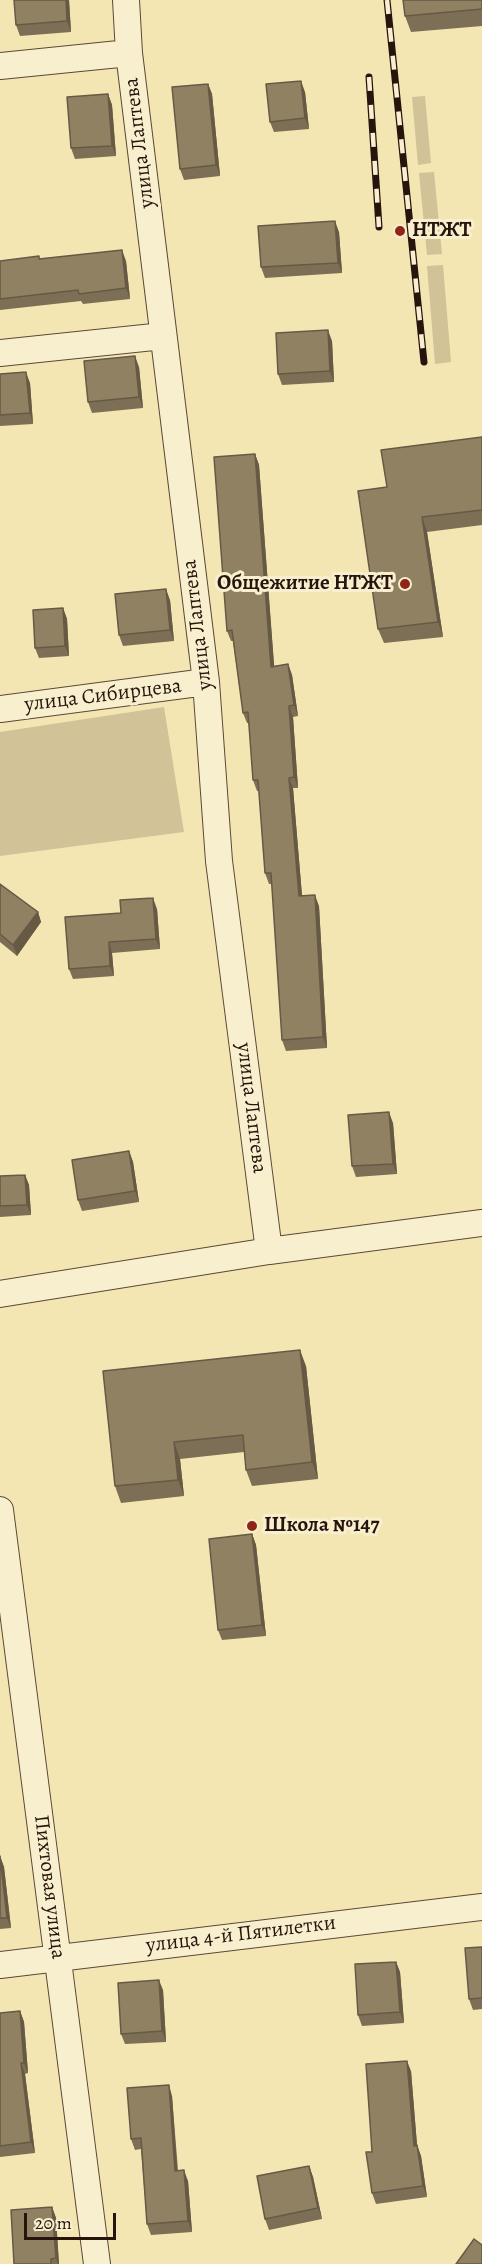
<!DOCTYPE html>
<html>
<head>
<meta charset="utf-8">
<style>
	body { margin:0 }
	#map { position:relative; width:482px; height:2264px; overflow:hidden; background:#f4e6b3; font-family:Alegreya,serif }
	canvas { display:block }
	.scale { position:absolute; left:24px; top:2213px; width:92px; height:27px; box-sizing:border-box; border:3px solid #26140d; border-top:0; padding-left:8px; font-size:18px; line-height:21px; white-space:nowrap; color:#26140d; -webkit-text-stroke:4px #f8efce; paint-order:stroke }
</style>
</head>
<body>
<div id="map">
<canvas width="482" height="2264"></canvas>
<div class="scale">20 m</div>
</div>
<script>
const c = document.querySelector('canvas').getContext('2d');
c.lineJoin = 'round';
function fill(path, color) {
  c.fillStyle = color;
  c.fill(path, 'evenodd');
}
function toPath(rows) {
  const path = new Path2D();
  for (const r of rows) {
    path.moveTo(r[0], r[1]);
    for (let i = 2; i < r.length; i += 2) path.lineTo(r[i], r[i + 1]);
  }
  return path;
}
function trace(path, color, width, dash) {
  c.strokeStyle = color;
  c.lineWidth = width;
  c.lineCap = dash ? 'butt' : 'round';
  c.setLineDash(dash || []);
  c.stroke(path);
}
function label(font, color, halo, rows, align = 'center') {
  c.font = font + ' Alegreya,serif';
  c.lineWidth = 6;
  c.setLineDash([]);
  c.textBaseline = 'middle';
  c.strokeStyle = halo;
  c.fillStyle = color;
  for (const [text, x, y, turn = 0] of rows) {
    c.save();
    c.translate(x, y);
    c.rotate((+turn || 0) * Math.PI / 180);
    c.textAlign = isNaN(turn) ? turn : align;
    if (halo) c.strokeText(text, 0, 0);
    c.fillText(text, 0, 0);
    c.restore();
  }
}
fill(toPath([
	[425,96,431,163,418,165,412,97],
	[434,172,442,254,427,255,419,173],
	[443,265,451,362,435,364,427,266],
	[164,707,184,832,0,856,0,732]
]), '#d1c297');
const street = toPath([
	[126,0,129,53,206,682,219,861,269,1251],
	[0,66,129,53],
	[0,353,163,336],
	[0,709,206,682],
	[0,1294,269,1251,482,1223],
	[0,1510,97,2264],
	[0,1965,482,1907]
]);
trace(street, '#5a4836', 28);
trace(street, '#f8efce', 26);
const rail = toPath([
	[387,0,424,362],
	[369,77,379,227]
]);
trace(rail, '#26140d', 7);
trace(rail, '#f8efce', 4.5, [14]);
fill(toPath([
	[69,0,71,32,20,36,16,25],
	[482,0,482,26,411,32,405,16],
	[208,84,212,94,220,176,184,180,180,169],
	[305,92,309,129,274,132,270,122],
	[108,94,112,105,116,156,75,159,71,148],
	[339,232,342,273,265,278,261,267],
	[40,259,126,261,130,299,83,304,81,301,0,310,0,261],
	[332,341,334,382,282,385,278,374],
	[139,367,143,408,92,413,88,402],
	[0,374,30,383,33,424,0,426],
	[482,437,482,525,427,532,443,637,384,643,378,629,387,487],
	[255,454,259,465,274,666,288,664,292,675,298,716,293,717,298,788,293,788,302,896,319,906,327,1048,286,1051,282,1040,272,884,269,884,265,873,259,791,257,791,253,780,249,723,247,723,243,713,233,641,231,641,227,631],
	[170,600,174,641,123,646,119,635],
	[63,608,67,619,69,656,39,658,35,648],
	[0,884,38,912,41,922,17,956,0,942],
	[157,909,160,949,112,953,114,976,73,979,69,969,121,913],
	[393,1123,397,1174,356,1177,352,1166],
	[129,1151,133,1162,139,1202,82,1211,78,1200],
	[25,1175,29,1185,31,1215,0,1217,0,1176],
	[306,1366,318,1479,252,1486,246,1470,244,1452,180,1459,184,1496,121,1503,115,1486,103,1371],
	[252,1534,256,1545,266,1636,222,1640,218,1630],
	[0,1856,4,1867,11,1928,0,1929],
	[482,1947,482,2009,473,2010,469,1999],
	[396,1962,400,1972,404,2023,362,2026,358,2015],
	[163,1990,166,2042,125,2044,121,2034],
	[20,2011,24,2022,28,2073,25,2074,35,2153,0,2157,0,2013],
	[411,2071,417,2145,421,2156,427,2197,376,2204,372,2193,372,2152],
	[172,2096,178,2170,188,2181,192,2232,151,2235,147,2224,141,2149,135,2150,131,2139],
	[309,2166,313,2177,322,2219,269,2230,265,2219],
	[52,2207,56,2218,59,2264,14,2264]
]), '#7d6f55');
fill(toPath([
	[66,0,69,0,71,32,67,21],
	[301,81,305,92,309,129,305,118],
	[208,84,212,94,220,176,216,165],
	[108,94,112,105,116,156,112,146],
	[335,221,339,232,342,273,338,263],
	[122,250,126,261,130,299,126,288],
	[328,330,332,341,334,382,330,371],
	[135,356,139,367,143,408,139,397],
	[26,372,30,383,33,424,30,413],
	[255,454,259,465,275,677,271,667],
	[422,517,427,532,443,637,438,622],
	[166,589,170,600,174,641,170,630],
	[63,608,67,619,69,656,65,646],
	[288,664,292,675,298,716,294,705],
	[289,706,293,717,298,788,294,777],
	[289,778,293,788,303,907,299,896],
	[315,895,319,906,327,1048,323,1037],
	[153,898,157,909,160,949,156,939],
	[38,912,41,922,17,956,13,945],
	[109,942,112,953,114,976,110,966],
	[389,1112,393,1123,397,1174,393,1164],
	[129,1151,133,1162,139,1202,135,1191],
	[25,1175,29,1185,31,1215,27,1205],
	[300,1350,306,1366,318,1479,312,1462],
	[174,1442,180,1459,184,1496,178,1480],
	[252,1534,256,1545,266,1636,262,1625],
	[0,1856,4,1867,11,1928,7,1918],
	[396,1962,400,1972,404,2023,400,2012],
	[159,1980,163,1990,166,2042,162,2031],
	[20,2011,24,2022,28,2073,24,2063],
	[407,2061,411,2071,418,2157,414,2146],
	[21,2063,25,2074,35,2153,31,2142],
	[169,2085,172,2096,178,2181,175,2171],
	[417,2145,421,2156,427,2197,423,2186],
	[309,2166,313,2177,322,2219,318,2208],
	[184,2170,188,2181,192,2232,188,2221],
	[52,2207,56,2218,59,2264,58,2264,56,2258]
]), '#665a45');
const building = toPath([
	[14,0,66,0,67,21,16,25,14,0],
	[403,0,482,0,482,9,405,16,403,0],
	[301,81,305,118,270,122,266,84,301,81],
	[208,84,216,165,180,169,172,87,208,84],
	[108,94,112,146,71,148,67,97,108,94],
	[335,221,338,263,261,267,258,226,335,221],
	[122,250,126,288,79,294,78,290,0,299,0,261,39,256,39,259,122,250],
	[328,330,330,371,278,374,276,333,328,330],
	[135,356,139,397,88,402,84,361,135,356],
	[26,372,30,413,0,415,0,374,26,372],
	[482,437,482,510,422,517,438,622,378,629,358,491,387,487,381,450,482,437],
	[255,454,271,667,288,664,294,705,289,706,294,777,289,778,299,896,315,895,323,1037,282,1040,271,873,265,873,258,780,253,780,248,712,243,713,232,630,227,631,214,457,255,454],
	[166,589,170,630,119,635,115,594,166,589],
	[63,608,65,646,35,648,33,610,63,608],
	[0,884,38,912,13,945,0,934,0,884],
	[153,898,156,939,109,942,110,966,69,969,65,917,121,913,120,900,153,898],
	[389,1112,393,1164,352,1166,348,1115,389,1112],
	[129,1151,135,1191,78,1200,72,1160,129,1151],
	[25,1175,27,1205,0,1206,0,1176,25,1175],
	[300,1350,312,1462,246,1470,243,1435,174,1442,178,1480,115,1486,103,1371,300,1350],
	[252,1534,262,1625,218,1630,209,1539,252,1534],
	[0,1856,7,1918,0,1918,0,1856],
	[482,1947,482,1998,469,1999,465,1948,482,1947],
	[396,1962,400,2012,358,2015,355,1964,396,1962],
	[159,1980,162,2031,121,2034,118,1983,159,1980],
	[20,2011,24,2063,21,2063,31,2142,0,2146,0,2013,20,2011],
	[407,2061,414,2146,417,2145,423,2186,372,2193,366,2152,372,2152,366,2064,407,2061],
	[169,2085,175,2171,184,2170,188,2221,147,2224,141,2138,131,2139,127,2088,169,2085],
	[309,2166,318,2208,265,2219,257,2176,309,2166],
	[52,2207,56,2258,51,2259,51,2264,14,2264,11,2210,52,2207],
	[474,2239,482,2245,482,2264,456,2264,474,2239]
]);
fill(building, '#918163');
trace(building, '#665a45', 1.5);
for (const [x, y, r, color] of [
	[400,231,6,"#8f2418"],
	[405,584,6,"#8f2418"],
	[252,1526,6,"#8f2418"]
]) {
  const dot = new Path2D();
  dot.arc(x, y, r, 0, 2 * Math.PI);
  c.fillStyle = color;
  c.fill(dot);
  trace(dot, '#f8efce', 2);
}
label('21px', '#26140d', '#f8efce', [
	["улица Лаптева",140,143,-97],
	["улица Лаптева",198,625,-97],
	["улица Сибирцева",103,696,-7],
	["улица Лаптева",251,1108,83],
	["Пихтовая улица",49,1887,83],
	["улица 4-й Пятилетки",241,1935,-7]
]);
label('bold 21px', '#26140d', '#f8efce', [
	["НТЖТ",412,231],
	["Общежитие НТЖТ",393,584,"right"],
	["Школа №147",264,1526]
], 'left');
</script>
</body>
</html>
